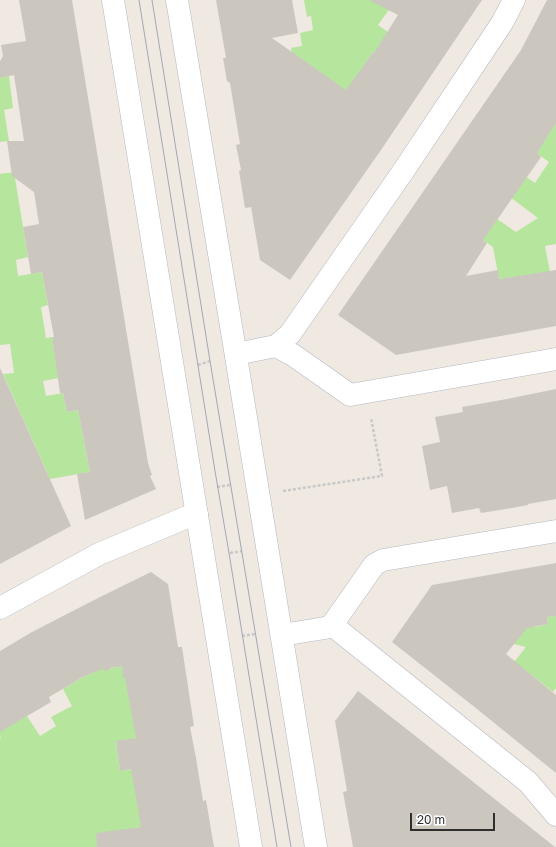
<!DOCTYPE html>
<html>
<head>
<meta charset="utf-8">
<style>
	body { margin:0 }
	#map { position:relative; width:556px; height:847px; overflow:hidden; background:#efe9e1; font-family:"Golos Text",sans-serif }
	canvas { display:block }
	.scale { position:absolute; left:410px; top:813px; width:85px; height:18px; box-sizing:border-box; border:2px solid #2e2e2e; border-top:0; padding-left:5px; font-size:12px; line-height:14px; white-space:nowrap; color:#2e2e2e; -webkit-text-stroke:3px #fff; paint-order:stroke }
</style>
</head>
<body>
<div id="map">
<canvas width="556" height="847"></canvas>
<div class="scale">20 m</div>
</div>
<script>
const c = document.querySelector('canvas').getContext('2d');
c.lineJoin = 'round';
function fill(path, color) {
  c.fillStyle = color;
  c.fill(path, 'evenodd');
}
function toPath(rows) {
  const path = new Path2D();
  for (const r of rows) {
    path.moveTo(r[0], r[1]);
    for (let i = 2; i < r.length; i += 2) path.lineTo(r[i], r[i + 1]);
  }
  return path;
}
function trace(path, color, width, dash) {
  c.strokeStyle = color;
  c.lineWidth = width;
  c.lineCap = dash ? 'butt' : 'round';
  c.setLineDash(dash || []);
  c.stroke(path);
}
fill(toPath([
	[304,0,396,0,378,25,397,38,383,58,373,52,364,65,355,102,293,65,291,48,302,46,300,33,313,30,311,16,307,17],
	[9,76,13,108,4,110,9,141,0,142,0,78],
	[556,123,556,244,545,246,550,272,499,279,493,247,470,231,484,210,516,232,538,218,510,197,525,176,535,183,549,162,522,143],
	[14,172,28,257,16,260,18,276,42,272,48,305,41,307,46,338,52,337,59,378,43,381,46,396,63,393,67,412,78,410,90,472,50,479,3,374,14,373,10,344,0,345,0,174],
	[556,616,556,688,553,692,533,676,511,666,526,647,497,640,535,621,535,627,548,624,547,617],
	[122,666,124,678,134,676,136,738,116,742,120,771,138,768,157,825,133,828,101,847,0,847,0,739,1,738,0,736,0,732,25,713,40,736,56,726,51,717,72,706,63,689,83,677,106,667,107,669]
]), '#b6e59e');
fill(toPath([
	[19,0,72,0,148,463,152,475,150,476,156,489,85,520,77,474,90,472,78,410,67,412,63,393,60,393,52,337,54,337,42,272,31,274,23,227,39,224,34,192,12,176,7,141,24,141,14,75,0,78,0,61,3,56,1,45,26,41],
	[216,0,292,0,298,33,272,38,346,90,373,52,374,53,398,15,369,0,482,0,381,150,290,280,260,260,251,207,245,208,239,171,241,170,236,145,240,144,230,83,227,81,223,58,226,58],
	[547,0,556,0,556,123,537,153,541,157,483,240,487,243,466,276,498,270,499,279,556,270,556,326,396,355,338,315,521,50],
	[0,368,71,526,0,564],
	[556,389,556,499,528,504,528,505,512,508,481,513,479,508,452,513,447,486,430,490,422,446,440,442,435,417,463,412,462,407,507,399],
	[556,563,556,616,547,617,548,624,527,628,506,654,556,695,556,773,477,709,392,642,432,585],
	[151,572,168,584,178,647,182,647,194,726,190,727,196,758,203,801,206,800,214,847,97,847,96,833,141,827,131,769,120,771,116,741,136,738,125,678,123,678,122,666,111,668,105,672,105,669,97,671,83,677,49,697,51,702,0,732,0,651,32,632,100,597],
	[358,691,418,738,555,847,353,847,343,792,347,791,335,721]
]), '#cbc7bf');
const street = toPath([
	[276,346,290,334,404,170,502,23,514,0],
	[236,354,276,346,293,355,350,395,556,359],
	[0,608,99,554,187,517,197,515],
	[332,625,528,782,556,815],
	[282,635,325,628,332,625,374,565,383,560,556,531]
]);
const secondary = toPath([
	[113,0,251,847],
	[177,0,233,338,316,847]
]);
trace(street, '#b4b7c1', 23);
trace(secondary, '#b4b7c1', 23);
trace(toPath([
	[198,365,210,361],
	[217,487,230,485],
	[283,491,382,476,371,418],
	[230,553,242,551],
	[242,636,255,634]
]), '#c9c9c9', 2.5, [3, 2]);
trace(street, '#fff', 22);
trace(secondary, '#fff', 22);
trace(toPath([
	[139,0,215,471,229,553,277,847],
	[152,0,210,361,291,847]
]), '#a3a6b8', 1);
</script>
</body>
</html>
